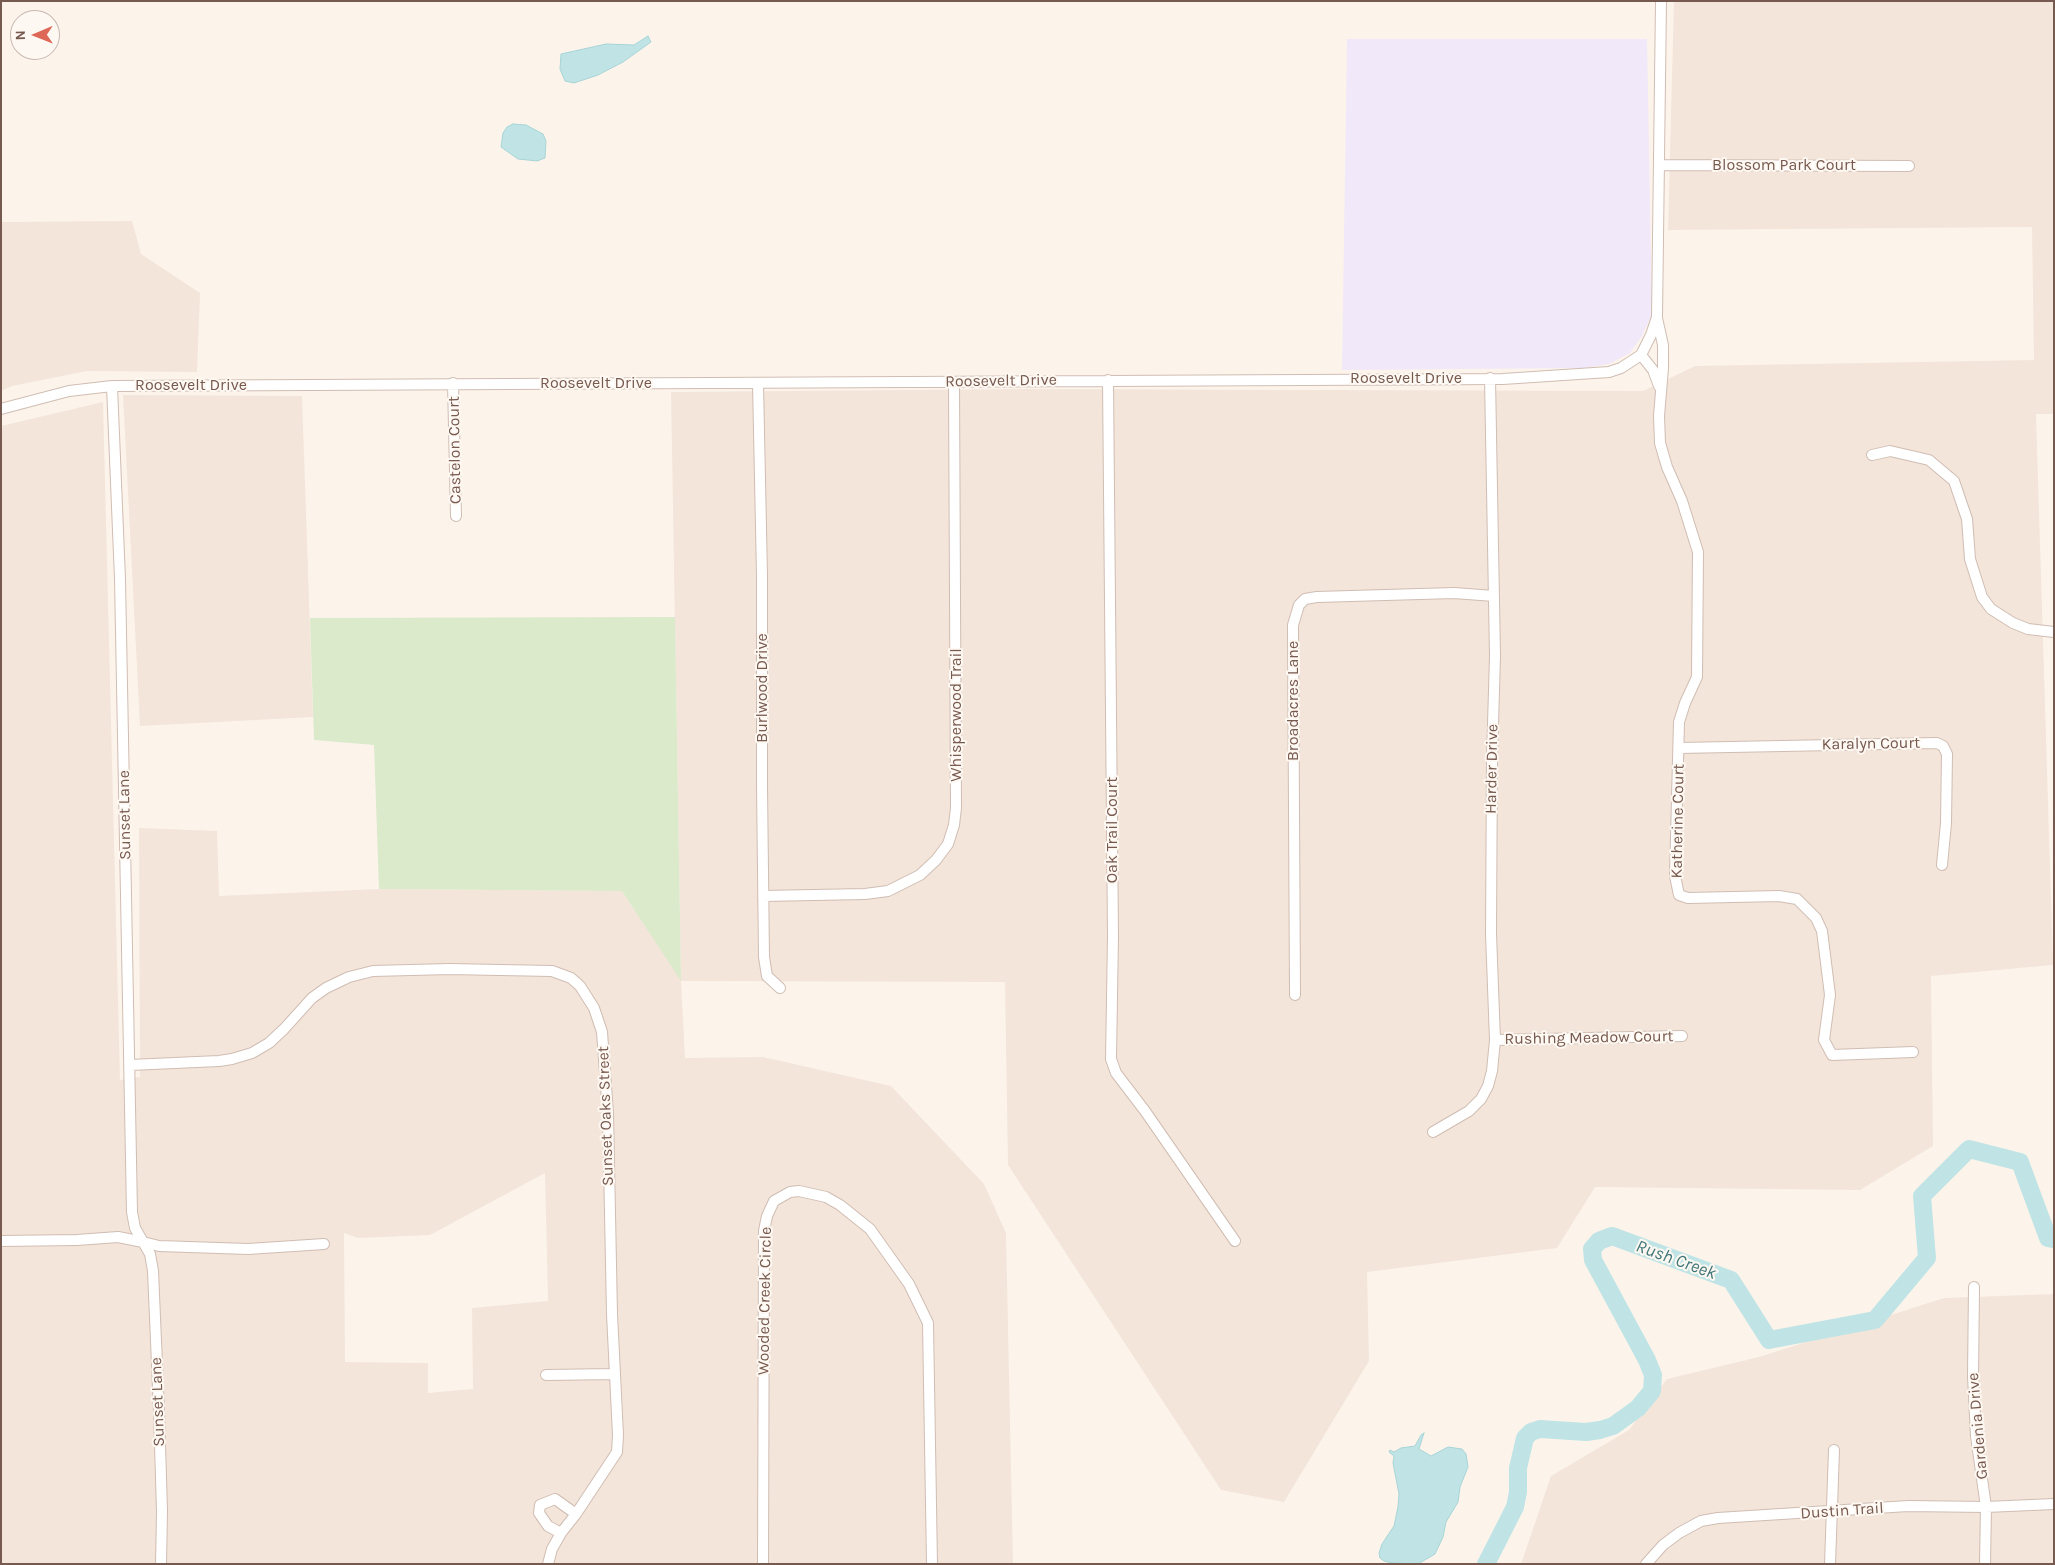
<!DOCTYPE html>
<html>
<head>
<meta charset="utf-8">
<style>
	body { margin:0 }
	#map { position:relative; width:2055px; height:1565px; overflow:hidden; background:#fcf4eb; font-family:Karla,sans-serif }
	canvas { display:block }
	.frame { position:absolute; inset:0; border:2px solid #76594f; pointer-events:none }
	.north { position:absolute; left:10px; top:10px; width:50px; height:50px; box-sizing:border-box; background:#fef8f2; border:1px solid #c8b8b1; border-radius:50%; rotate:269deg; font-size:14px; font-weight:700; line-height:20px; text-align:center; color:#76594f }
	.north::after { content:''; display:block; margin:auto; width:18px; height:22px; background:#de6858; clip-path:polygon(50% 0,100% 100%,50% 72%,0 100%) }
</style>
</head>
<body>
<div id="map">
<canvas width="2055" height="1565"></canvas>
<div class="frame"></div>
<div class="north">N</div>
</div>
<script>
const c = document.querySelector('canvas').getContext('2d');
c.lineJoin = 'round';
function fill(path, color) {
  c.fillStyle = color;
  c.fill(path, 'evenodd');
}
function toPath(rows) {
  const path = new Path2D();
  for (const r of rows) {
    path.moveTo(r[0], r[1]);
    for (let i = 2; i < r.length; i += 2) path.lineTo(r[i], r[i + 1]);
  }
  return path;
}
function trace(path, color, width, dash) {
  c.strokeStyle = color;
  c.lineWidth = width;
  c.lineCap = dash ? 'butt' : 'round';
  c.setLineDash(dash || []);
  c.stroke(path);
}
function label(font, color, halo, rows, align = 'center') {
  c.font = font + ' Karla,sans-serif';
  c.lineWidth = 4;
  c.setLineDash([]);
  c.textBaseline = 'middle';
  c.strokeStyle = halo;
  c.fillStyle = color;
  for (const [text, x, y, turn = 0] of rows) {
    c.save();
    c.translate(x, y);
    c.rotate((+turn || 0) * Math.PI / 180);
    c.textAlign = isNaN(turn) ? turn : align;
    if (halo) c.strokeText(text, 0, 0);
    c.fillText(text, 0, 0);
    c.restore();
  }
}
fill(toPath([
	[1674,1,2054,1,2054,414,2036,414,2053,965,1931,976,1933,1146,1860,1190,1595,1187,1557,1248,1367,1272,1369,1361,1284,1502,1221,1490,1008,1165,1005,982,681,981,685,1058,763,1057,891,1086,984,1184,1006,1233,1013,1564,1,1564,1,426,103,402,120,1080,140,1077,139,828,217,831,219,896,379,889,622,891,681,979,671,392,1025,389,1643,391,1695,366,2034,360,2032,227,1668,230],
	[545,1173,548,1301,472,1308,473,1389,428,1393,428,1363,345,1362,344,1233,358,1238,430,1235],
	[132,221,141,254,200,293,197,372,87,371,12,386,1,391,1,222],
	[123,395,302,396,313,717,140,726],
	[2054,1294,2054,1564,1521,1564,1551,1476,1629,1430,1667,1379,1759,1357,1944,1298]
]), '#f3e5da');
fill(toPath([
	[1347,39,1647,39,1652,314,1642,336,1630,353,1609,364,1584,368,1342,370]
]), '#f1e8f9');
fill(toPath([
	[675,617,681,981,622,891,379,889,374,745,314,740,310,618]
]), '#daeaca');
const water = toPath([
	[648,36,651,42,623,62,598,75,574,83,565,81,560,69,561,54,606,44,634,45,648,36],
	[513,124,526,125,543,134,546,141,545,158,537,161,518,159,501,147,503,133,507,127,513,124],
	[1424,1433,1419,1449,1431,1456,1448,1447,1462,1449,1466,1454,1468,1467,1460,1487,1458,1502,1446,1522,1443,1537,1435,1554,1418,1564,1392,1563,1384,1561,1380,1558,1379,1553,1382,1544,1394,1526,1398,1507,1399,1494,1393,1463,1394,1456,1389,1452,1390,1450,1394,1452,1401,1448,1415,1446,1421,1435,1424,1433]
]);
fill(water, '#c0e4e5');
trace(water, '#a7d4d6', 1);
trace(toPath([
	[1486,1564,1515,1507,1518,1492,1518,1468,1525,1438,1531,1432,1540,1429,1586,1432,1600,1430,1613,1426,1638,1408,1652,1391,1653,1375,1647,1360,1593,1260,1592,1249,1599,1241,1612,1236,1731,1280,1769,1340,1875,1320,1927,1258,1922,1196,1969,1149,2020,1162,2048,1238,2054,1239]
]), '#c0e4e5', 18);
const minor = toPath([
	[1660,165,1909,166],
	[1657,318,1663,345,1663,368,1659,416,1660,443,1667,467,1682,501,1698,552,1697,677,1685,703,1679,722,1675,876,1679,895,1688,898,1779,896,1797,899,1816,918,1822,931,1830,995,1824,1040,1832,1055,1913,1052],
	[1641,355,1653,370,1659,386],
	[1108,380,1113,936,1111,1059,1116,1073,1145,1111,1235,1241],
	[453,383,456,516],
	[758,383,762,576,762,785,764,957,767,976,780,988],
	[112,386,120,579,132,1212,135,1228,143,1242,159,1246,248,1249,324,1244],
	[1,409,69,391,112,386,1503,379,1609,372,1621,368,1641,355,1651,335,1657,317,1661,1],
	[1872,455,1890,451,1929,460,1954,481,1967,519,1970,559,1982,597,1991,609,2013,623,2028,629,2054,632],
	[1679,748,1937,743,1943,746,1947,754,1946,823,1942,865],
	[763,896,865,894,888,891,920,875,936,860,948,844,954,825,956,808,954,382],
	[1295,995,1293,625,1299,605,1305,599,1317,597,1454,593,1494,596],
	[1495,1040,1682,1036],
	[130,1065,219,1061,232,1059,252,1053,269,1043,284,1029,312,998,326,988,349,977,373,971,449,969,552,971,571,978,580,986,594,1008,602,1032,608,1113,612,1314,618,1435,617,1452,576,1514,561,1533,552,1549,548,1564],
	[1433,1132,1469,1111,1481,1099,1488,1086,1492,1071,1495,1040,1491,934,1492,758,1495,656,1490,378],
	[1,1241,77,1240,118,1237,143,1242,150,1254,153,1271,159,1411,162,1511,161,1564],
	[1974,1287,1973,1376,1976,1436,1986,1507,1985,1564],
	[546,1375,615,1374],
	[561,1533,548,1526,539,1513,540,1505,555,1499,576,1514],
	[763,1564,764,1231,767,1216,774,1201,790,1192,799,1191,826,1197,840,1205,870,1229,909,1284,928,1323,932,1564],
	[1646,1564,1663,1545,1679,1533,1701,1521,1718,1518,1908,1506,1986,1507,2054,1504],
	[1830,1564,1834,1450]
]);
trace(minor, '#d0bdb3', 12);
trace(minor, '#fff', 10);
label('16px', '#76594f', '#fef8f2', [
	["Blossom Park Court",1784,165],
	["Roosevelt Drive",1406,378],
	["Roosevelt Drive",1001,381,-1],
	["Roosevelt Drive",596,383],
	["Roosevelt Drive",191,385],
	["Castelon Court",455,450,-91],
	["Burlwood Drive",762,688,-90],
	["Broadacres Lane",1293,701,-90],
	["Whisperwood Trail",956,715,-90],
	["Karalyn Court",1871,744,-1],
	["Harder Drive",1492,769,-89],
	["Sunset Lane",125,815,-91],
	["Katherine Court",1678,821,-89],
	["Oak Trail Court",1112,830,-90],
	["Rushing Meadow Court",1589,1038,-1],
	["Sunset Oaks Street",606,1116,-92],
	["Wooded Creek Circle",765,1301,-89],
	["Sunset Lane",158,1402,-92],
	["Gardenia Drive",1978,1426,-95],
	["Dustin Trail",1842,1511,-4]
]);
label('italic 18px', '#42777a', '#fef8f2', [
	["Rush Creek",1676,1260,20]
]);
</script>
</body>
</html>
